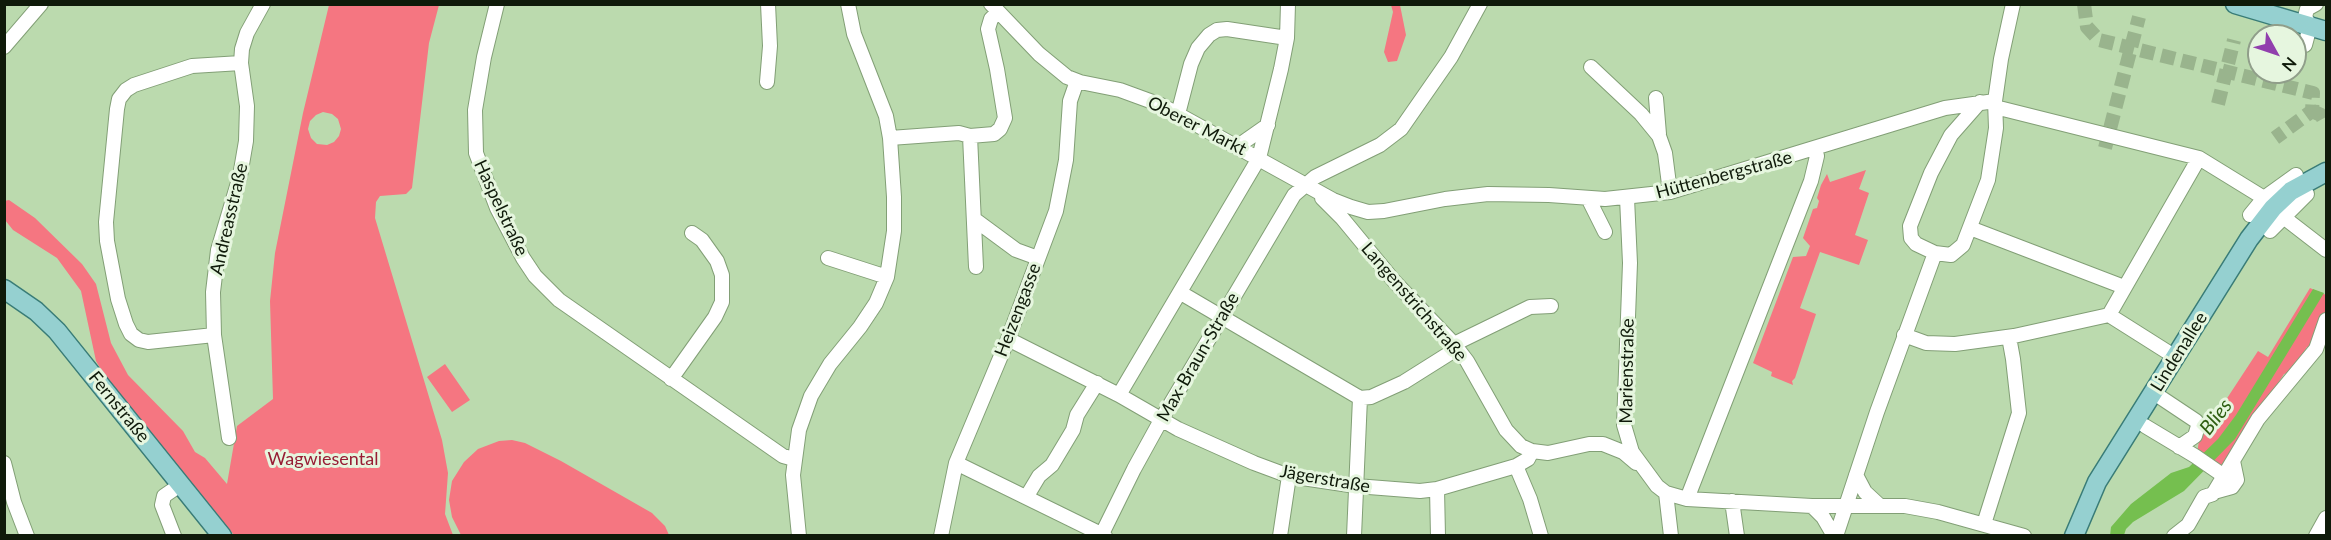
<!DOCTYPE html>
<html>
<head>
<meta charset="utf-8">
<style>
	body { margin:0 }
	#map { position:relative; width:2331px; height:540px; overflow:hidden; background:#bbdaae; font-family:Lato,sans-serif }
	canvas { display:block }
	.frame { position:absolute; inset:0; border:6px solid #0f1a0a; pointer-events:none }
	.north { position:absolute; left:2247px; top:24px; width:60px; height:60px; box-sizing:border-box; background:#e6f6df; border:2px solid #909e8a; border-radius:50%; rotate:130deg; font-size:16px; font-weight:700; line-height:24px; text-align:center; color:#0f1a0a }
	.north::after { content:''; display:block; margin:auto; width:21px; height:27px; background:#913fad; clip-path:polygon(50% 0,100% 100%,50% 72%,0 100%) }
</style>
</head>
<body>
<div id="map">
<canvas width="2331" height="540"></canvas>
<div class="frame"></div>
<div class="north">N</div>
</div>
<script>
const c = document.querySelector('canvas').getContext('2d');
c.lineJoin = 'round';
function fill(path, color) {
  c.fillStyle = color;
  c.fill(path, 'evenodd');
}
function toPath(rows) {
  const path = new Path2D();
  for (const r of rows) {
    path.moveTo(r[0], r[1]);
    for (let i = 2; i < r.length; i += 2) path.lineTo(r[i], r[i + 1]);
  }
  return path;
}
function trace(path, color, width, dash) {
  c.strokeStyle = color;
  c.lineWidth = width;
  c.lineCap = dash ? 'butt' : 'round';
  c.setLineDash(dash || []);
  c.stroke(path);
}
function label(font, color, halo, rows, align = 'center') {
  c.font = font + ' Lato,sans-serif';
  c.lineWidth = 6;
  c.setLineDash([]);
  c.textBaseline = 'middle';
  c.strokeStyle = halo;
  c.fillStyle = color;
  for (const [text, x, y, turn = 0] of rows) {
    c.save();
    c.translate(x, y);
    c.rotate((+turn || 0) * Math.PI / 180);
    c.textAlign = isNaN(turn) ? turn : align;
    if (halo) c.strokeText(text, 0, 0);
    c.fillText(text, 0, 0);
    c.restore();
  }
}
fill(toPath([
	[329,5,439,5,429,43,412,188,406,194,380,196,376,202,375,218,442,440,448,473,445,514,453,535,234,535,107,380,96,361,81,291,57,258,13,230,5,220,4,201,9,200,35,218,82,264,96,284,111,343,128,375,183,431,195,452,205,458,227,484,237,426,273,399,270,301,275,253,303,113],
	[323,112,332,114,338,119,341,129,339,136,334,142,327,145,317,144,311,138,308,129,310,121,316,115],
	[1391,5,1400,5,1406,35,1397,61,1388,62,1384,52,1393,12],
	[1866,170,1859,189,1869,193,1855,235,1868,240,1859,265,1820,252,1800,308,1816,314,1795,378,1792,381,1793,385,1771,376,1772,372,1753,363,1793,257,1806,256,1810,246,1803,238,1813,209,1817,208,1819,201,1817,198,1821,185,1827,174,1830,182],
	[2310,288,2326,295,2326,309,2312,347,2307,347,2293,371,2284,374,2223,468,2197,453,2199,441,2258,351,2268,357],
	[445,364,470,400,452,412,427,377],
	[512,440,525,443,561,461,652,513,665,526,669,535,461,535,452,517,449,500,452,481,464,462,478,449,499,441]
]), '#f57681');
fill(toPath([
	[2313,289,2324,293,2235,439,2184,491,2133,522,2126,529,2124,535,2110,536,2111,527,2131,504,2171,473,2189,467,2218,439,2236,415]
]), '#75bf4f');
trace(toPath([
	[2084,4,2087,27,2099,40,2313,93,2312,111,2275,138],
	[2218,104,2234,40],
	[2312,111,2321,115,2326,124],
	[2105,148,2139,17]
]), '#99b48d', 14, [14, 7]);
const minor = toPath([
	[497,4,484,57,475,110,476,153,497,208,523,258,535,276,559,300,783,456,794,459],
	[991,4,1039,54,1067,77,1080,82,1120,90,1161,105,1333,200,1351,207,1368,212,1384,211,1445,199,1488,194,1549,195,1605,199,1670,192,1945,108,1995,101],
	[2305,45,2310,26,2305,17,2307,9,2316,4],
	[4,47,41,4],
	[1591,67,1641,114,1659,136,1665,153,1670,192],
	[767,82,770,46,768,4],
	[1656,98,1659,134],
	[1980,102,1951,135,1931,173,1910,226,1911,238,1916,244,1935,253,1951,255,1963,245,1988,180,1996,128,1995,101,2001,59,2013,4],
	[1995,107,2199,158,2264,198,2282,216,2326,250],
	[1178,114,1191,64,1198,48,1209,35,1217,30,1227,29,1287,38],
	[970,136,976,267],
	[890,138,959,133,970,136,994,134,1000,129,1005,118,997,69,988,29,991,19,998,12],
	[1238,146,1268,125],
	[1322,198,1342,218,1394,281,1454,344,1467,361,1506,430,1521,446,1532,451,1548,453,1589,444,1603,444,1623,452,1636,463],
	[1627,198,1630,263,1624,425,1632,452,1657,486,1666,493,1687,499,1812,506,1905,506,1938,512,2024,536],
	[1590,202,1605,232],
	[2250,215,2264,198,2296,175],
	[974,219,1016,250,1038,258],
	[1970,228,2124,287],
	[2270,231,2307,194],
	[828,258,887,277],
	[1181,293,1360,398,1371,397,1404,382,1458,348],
	[2109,315,2177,358],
	[214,335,148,342,139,340,131,334,126,324,118,299,107,241,106,222,117,109,119,99,126,90,134,85,192,66,241,63],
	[1904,335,1926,343,1955,344,2014,336,2109,315,2199,158],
	[1008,339,1119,395,1178,429,1254,463,1289,476,1356,486,1420,491,1437,489,1516,466,1528,459,1532,451],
	[1454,344,1530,307,1551,306],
	[671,379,715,317,722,302,722,275,717,261,702,240,692,233],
	[2154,393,2196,421,2198,426,2195,436,2179,447],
	[1119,395,1259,158,1281,69,1287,38,1288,4],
	[2145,426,2195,456,2224,476],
	[229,438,214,335,213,292,218,250,240,176,246,141,247,106,241,63,242,49,247,33,263,4],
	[4,463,14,502,27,536],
	[956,463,1105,536],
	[1516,466,1530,499,1541,536],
	[1856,475,1865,492,1879,505],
	[1437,489,1438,536],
	[2214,492,2232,487,2237,480,2233,461],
	[1666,493,1671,536],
	[1027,496,1039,476,1052,465,1073,430,1077,415,1097,383],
	[1687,499,1811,181,1817,156,1813,150],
	[1732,501,1737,536],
	[1812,506,1823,517,1834,536],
	[1984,524,2019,413,2013,359,2009,337],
	[174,536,162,505,164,496,180,485],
	[799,536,793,475,799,430,811,396,830,364,860,327,876,303,887,277,894,231,894,197,890,138,886,116,854,34,848,4],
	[941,536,956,463,1008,339,1056,211,1066,160,1070,101,1077,81],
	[1101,536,1134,469,1161,420,1294,195,1315,177,1380,145,1401,129,1451,57,1480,4],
	[1280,536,1289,476],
	[1354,536,1360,398],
	[1836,536,1877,412,1935,253],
	[2174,536,2188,525,2204,497,2213,494,2258,419,2316,349,2326,320],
	[2316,536,2326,518]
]);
const major = toPath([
	[2235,4,2326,31],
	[4,289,36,311,57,331,222,536],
	[2074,536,2097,482,2249,239,2273,208,2291,191,2326,172]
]);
trace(minor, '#829f76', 16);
trace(major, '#397c77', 21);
trace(minor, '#fff', 14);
trace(major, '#95d0d0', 18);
label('18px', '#0f1a0a', '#e6f6df', [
	["Oberer Markt",1197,126,27],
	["Hüttenbergstraße",1724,175,-15],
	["Haspelstraße",501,208,65],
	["Andreasstraße",229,219,-77],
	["Langenstrichstraße",1414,302,49],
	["Heizengasse",1018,310,-69],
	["Lindenallee",2179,352,-58],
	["Max-Braun-Straße",1198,357,-60],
	["Marienstraße",1627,371,-89],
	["Fernstraße",119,407,51],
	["Jägerstraße",1325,479,10]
]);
label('18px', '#971d34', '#e6f6df', [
	["Wagwiesental",323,459]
]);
label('italic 20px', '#2e5d11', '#e6f6df', [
	["Blies",2216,417,-52]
]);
</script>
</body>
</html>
